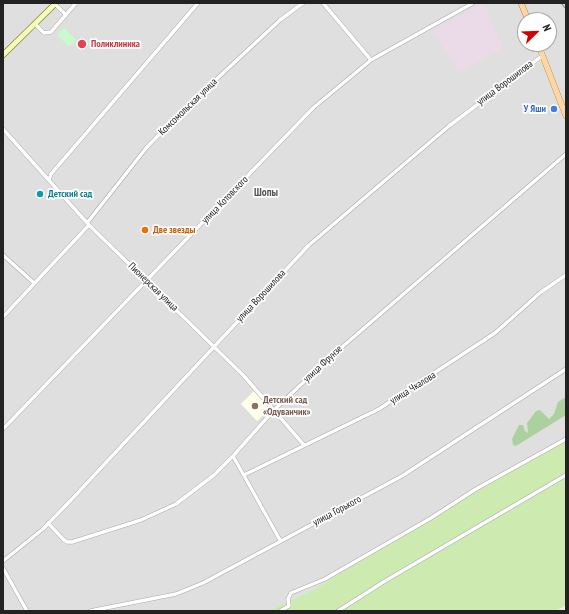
<!DOCTYPE html>
<html>
<head>
<meta charset="utf-8">
<style>
	body { margin:0 }
	#map { position:relative; width:569px; height:614px; overflow:hidden; background:#f2efe9; font-family:"PT Sans Narrow",sans-serif }
	canvas { display:block }
	.frame { position:absolute; inset:0; border:4px solid #222; pointer-events:none }
	.north { position:absolute; left:517px; top:12px; width:40px; height:40px; box-sizing:border-box; background:#fff; border:1px solid #a7a7a7; border-radius:50%; rotate:67deg; font-size:11px; font-weight:700; line-height:16px; text-align:center; color:#222 }
	.north::after { content:''; display:block; margin:auto; width:14px; height:18px; background:#d40000; clip-path:polygon(50% 0,100% 100%,50% 72%,0 100%) }
</style>
</head>
<body>
<div id="map">
<canvas width="569" height="614"></canvas>
<div class="frame"></div>
<div class="north">N</div>
</div>
<script>
const c = document.querySelector('canvas').getContext('2d');
c.lineJoin = 'round';
function fill(path, color) {
  c.fillStyle = color;
  c.fill(path, 'evenodd');
}
function toPath(rows) {
  const path = new Path2D();
  for (const r of rows) {
    path.moveTo(r[0], r[1]);
    for (let i = 2; i < r.length; i += 2) path.lineTo(r[i], r[i + 1]);
  }
  return path;
}
function trace(path, color, width, dash) {
  c.strokeStyle = color;
  c.lineWidth = width;
  c.lineCap = dash ? 'butt' : 'round';
  c.setLineDash(dash || []);
  c.stroke(path);
}
function label(font, color, halo, rows, align = 'center') {
  c.font = font + ' "PT Sans Narrow",sans-serif';
  c.lineWidth = 3.5;
  c.setLineDash([]);
  c.textBaseline = 'middle';
  c.strokeStyle = halo;
  c.fillStyle = color;
  for (const [text, x, y, turn = 0] of rows) {
    c.save();
    c.translate(x, y);
    c.rotate((+turn || 0) * Math.PI / 180);
    c.textAlign = isNaN(turn) ? turn : align;
    if (halo) c.strokeText(text, 0, 0);
    c.fillText(text, 0, 0);
    c.restore();
  }
}
fill(toPath([
	[3,3,566,3,566,440,313,590,267,611,3,611],
	[525,20,549,20,549,44,525,44]
]), '#e0dfdf');
fill(toPath([
	[483,3,504,48,459,72,432,31]
]), '#ebdbe8');
fill(toPath([
	[254,391,270,409,257,421,241,404]
]), '#ffffe5');
fill(toPath([
	[566,440,566,605,556,611,267,611,313,590,480,488]
]), '#cdebb0');
fill(toPath([
	[566,397,566,415,516,446,513,445,512,439,519,425,523,425,525,431,528,433,527,423,536,411,540,410,549,419,554,414,558,402]
]), '#add19e');
fill(toPath([
	[64,28,76,40,69,47,57,35]
]), '#c8facc');
const street = toPath([
	[323,3,371,60],
	[55,4,66,15],
	[35,24,44,33,51,32,76,3],
	[3,129,89,225,244,376,304,445],
	[49,180,51,174,198,3],
	[87,223,147,147,178,115,280,20,303,3],
	[3,255,34,283],
	[3,317,89,225],
	[3,429,313,108,371,60,473,3],
	[233,456,280,540],
	[244,475,379,409,495,333,541,292,566,275],
	[48,523,64,540,67,542,72,542,141,520,176,504,214,475,233,456,273,411,327,360,566,154],
	[3,561,43,529,72,499,309,245,449,126,542,56],
	[3,568,27,611],
	[90,611,176,594,203,583,402,476,566,369],
	[280,611,289,606,288,599,291,593,325,579,431,518,476,489,566,439],
	[338,611,385,581,566,475]
]);
const secondary = toPath([
	[3,55,56,3]
]);
const primary = toPath([
	[521,3,528,20],
	[538,44,566,116]
]);
trace(street, '#a9a9a9', 4.5);
trace(secondary, '#707d05', 6);
trace(primary, '#a06b00', 6);
trace(street, '#fff', 3.5);
trace(secondary, '#f7fabf', 5);
trace(primary, '#fcd6a4', 5.5);
trace(toPath([
	[561,3,566,9]
]), '#707070', 1, [8, 8]);
for (const [x, y, r, color] of [
	[82,44,5,"#e0444e"],
	[554,109,4,"#3f7fe0"],
	[40,194,4,"#0f9aa8"],
	[145,230,4,"#e8710a"],
	[255,406,4,"#8d6e63"]
]) {
  const dot = new Path2D();
  dot.arc(x, y, r, 0, 2 * Math.PI);
  c.fillStyle = color;
  c.fill(dot);
  trace(dot, '#fff', 1.5);
}
label('bold 10px', '#be3a42', '#fff', [
	["Поликлиника",91,44]
], 'left');
label('10px', '#222', '#fff', [
	["улица Ворошилова",505,83,-37],
	["Комсомольская улица",188,107,-44],
	["улица Котовского",225,200,-46],
	["Пионерская улица",153,287,44],
	["улица Ворошилова",261,296,-47],
	["улица Фрунзе",323,364,-43],
	["улица Чкалова",413,388,-32],
	["улица Горького",337,511,-28]
]);
label('bold 10px', '#366cbe', '#fff', [
	["У Яши",546,109]
], 'right');
label('bold 10px', '#0d838f', '#fff', [
	["Детский сад",48,194]
], 'left');
label('bold 10px', '#c56008', '#fff', [
	["Две звезды",153,230]
], 'left');
label('bold 10px', '#785e54', '#fff', [
	["Детский сад",263,400],
	["«Одуванчик»",263,412]
], 'left');
label('bold 11px', '#555', '#fff', [
	["Шопы",266,193]
]);
</script>
</body>
</html>
